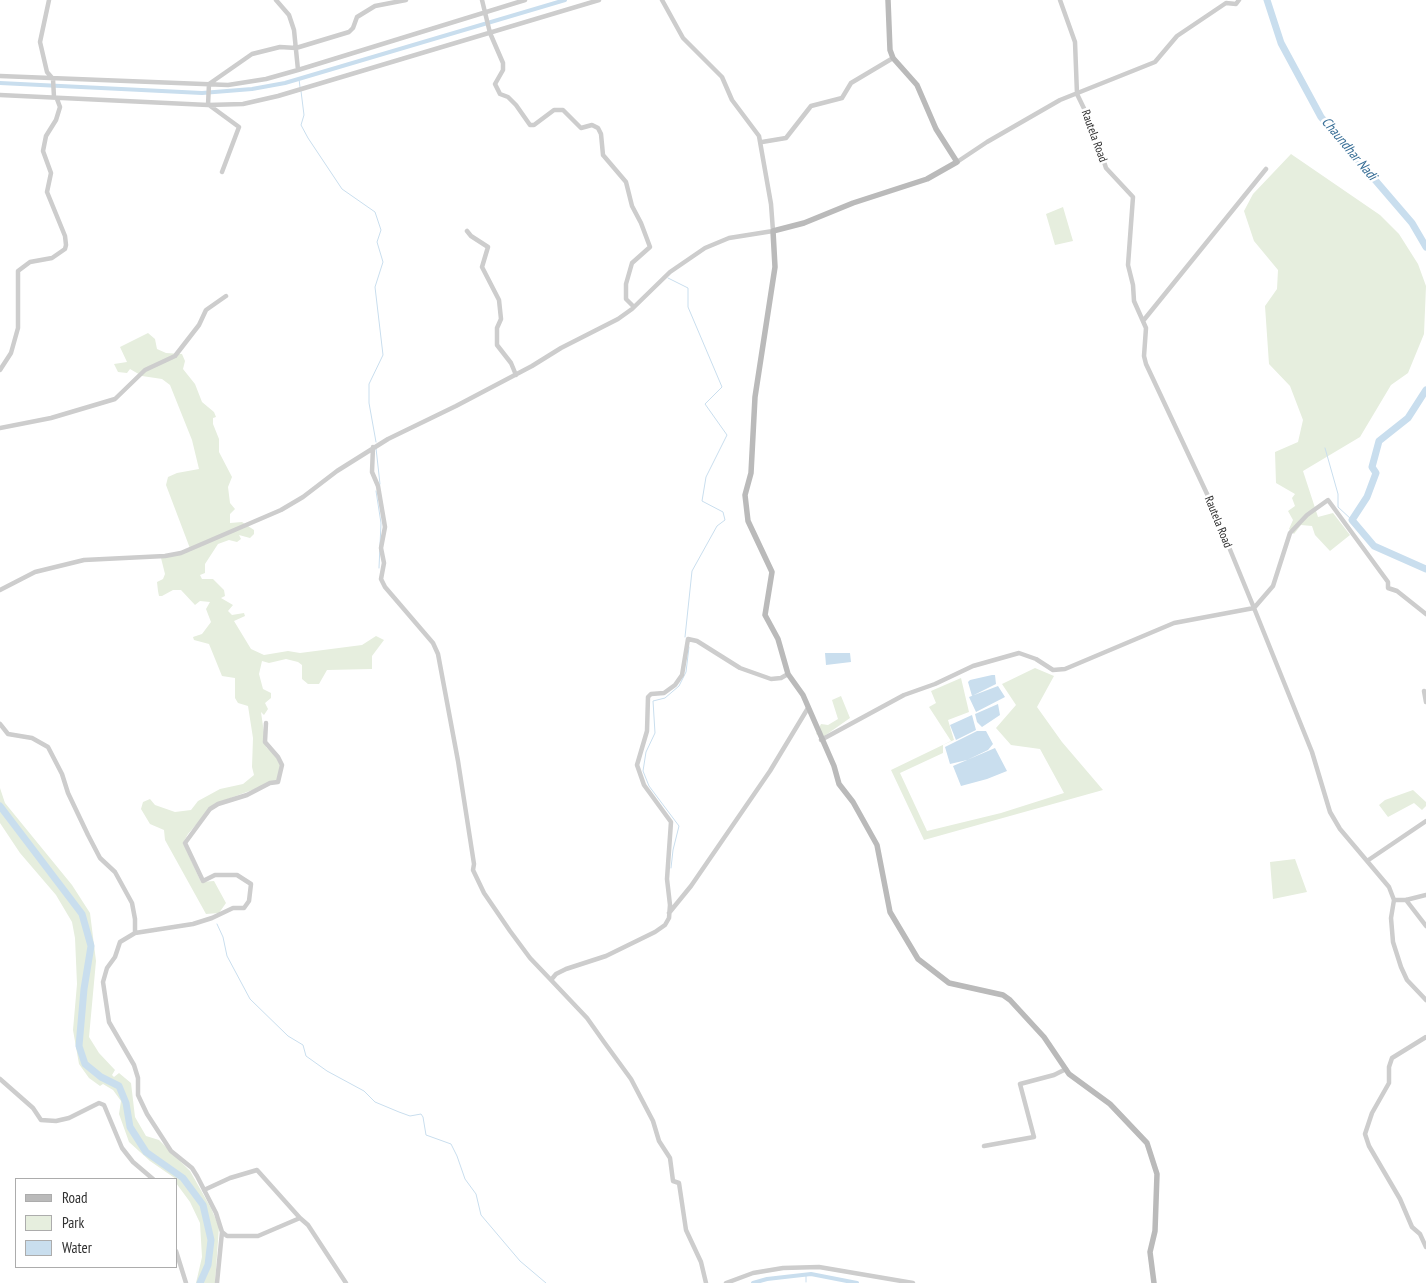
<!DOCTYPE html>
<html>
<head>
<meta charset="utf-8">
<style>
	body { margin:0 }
	#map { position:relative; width:1426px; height:1283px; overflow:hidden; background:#fff; font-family:"PT Sans Narrow",sans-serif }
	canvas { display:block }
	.legend { position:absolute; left:15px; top:1178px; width:162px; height:90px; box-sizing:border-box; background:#fff; border:1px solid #acacac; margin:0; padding:6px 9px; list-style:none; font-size:15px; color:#303030 }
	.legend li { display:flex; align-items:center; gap:10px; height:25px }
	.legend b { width:25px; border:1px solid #acacac }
</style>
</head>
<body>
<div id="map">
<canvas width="1426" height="1283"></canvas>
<ul class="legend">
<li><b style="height:6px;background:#bababa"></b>Road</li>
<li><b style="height:14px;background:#e6eede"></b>Park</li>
<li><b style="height:14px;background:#c9deee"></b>Water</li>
</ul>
</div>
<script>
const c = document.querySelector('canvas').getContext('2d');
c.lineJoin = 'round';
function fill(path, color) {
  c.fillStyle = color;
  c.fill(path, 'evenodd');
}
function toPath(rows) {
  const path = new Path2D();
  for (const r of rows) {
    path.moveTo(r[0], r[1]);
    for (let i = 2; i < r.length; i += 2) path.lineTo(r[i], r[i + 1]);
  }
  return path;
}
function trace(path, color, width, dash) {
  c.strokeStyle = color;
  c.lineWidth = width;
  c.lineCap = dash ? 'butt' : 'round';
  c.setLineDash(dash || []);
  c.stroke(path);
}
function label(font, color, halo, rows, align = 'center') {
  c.font = font + ' "PT Sans Narrow",sans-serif';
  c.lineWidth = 5;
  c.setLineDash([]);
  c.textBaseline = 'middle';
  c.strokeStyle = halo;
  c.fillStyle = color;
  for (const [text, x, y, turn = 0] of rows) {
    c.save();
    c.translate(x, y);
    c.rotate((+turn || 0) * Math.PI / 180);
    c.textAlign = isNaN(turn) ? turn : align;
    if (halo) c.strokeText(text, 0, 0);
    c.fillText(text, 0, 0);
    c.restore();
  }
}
fill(toPath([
	[1291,154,1380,215,1399,234,1418,264,1426,286,1424,334,1408,373,1391,385,1360,437,1303,471,1318,517,1333,513,1350,535,1330,551,1315,535,1312,526,1301,525,1294,534,1289,529,1293,520,1288,511,1295,506,1292,498,1295,494,1276,483,1275,452,1298,442,1303,420,1290,386,1269,364,1265,306,1277,289,1278,270,1254,241,1244,211,1253,194],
	[1063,207,1073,241,1055,245,1046,214],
	[148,333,155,339,157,349,166,353,182,354,185,361,183,369,195,384,202,402,214,412,216,417,213,418,213,424,219,439,219,452,232,477,228,487,230,503,235,509,230,514,230,523,242,522,254,530,254,534,250,538,239,535,241,539,237,542,229,540,218,544,205,564,205,573,200,575,202,579,213,579,224,590,225,596,221,598,233,605,228,611,232,615,244,613,245,616,234,621,251,649,264,655,288,651,300,653,362,645,376,636,384,640,372,656,372,669,327,670,319,684,308,684,302,679,302,665,298,662,286,659,269,663,262,661,259,674,263,689,271,693,271,698,265,703,268,709,264,715,261,712,266,747,275,755,281,765,277,781,214,804,188,834,183,843,201,882,214,881,226,903,219,913,206,914,165,840,164,830,150,824,141,809,143,802,150,799,155,805,175,812,191,810,198,801,220,789,243,784,254,775,252,767,253,738,248,706,238,703,235,698,235,678,222,676,209,644,194,640,193,637,202,634,211,622,206,609,210,602,200,601,195,605,181,590,173,590,162,596,159,596,158,591,157,582,163,579,165,574,161,558,191,551,166,485,168,477,177,473,199,469,192,440,170,385,162,379,142,376,130,369,127,373,118,372,114,364,127,362,120,347],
	[1035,668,1054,676,1037,707,1062,742,1103,790,924,840,891,770,951,741,929,707,936,703,931,691,961,678,969,712,948,720,954,740,943,745,943,753,900,773,927,831,1001,813,1064,793,1040,749,1011,745,996,728,1016,705,1002,684],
	[841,696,850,718,823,737,816,734,821,724,828,725,838,719,832,700],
	[0,788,5,803,72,885,90,913,96,961,89,1037,99,1053,115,1070,112,1075,114,1077,119,1073,131,1083,135,1117,146,1136,159,1140,190,1171,211,1208,219,1227,215,1283,196,1283,202,1257,200,1223,190,1202,176,1183,176,1179,150,1161,129,1142,119,1114,121,1101,113,1090,103,1084,100,1086,89,1078,79,1064,73,1030,77,984,75,938,72,922,56,895,20,853,0,823],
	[1413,790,1426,802,1426,806,1422,810,1414,803,1388,817,1379,805,1385,800],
	[1295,859,1307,892,1273,899,1270,862]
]), '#e6eede');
fill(toPath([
	[825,653,850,653,851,662,826,665],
	[992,675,995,675,996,684,972,696,968,682,970,680],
	[998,686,1005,697,976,712,969,697],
	[998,704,1000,715,982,727,977,722,975,714],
	[972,715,976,730,956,740,950,725],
	[977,731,986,731,993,744,988,750,967,760,950,764,945,747],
	[995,748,1007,771,987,779,961,786,953,766]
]), '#c9deee');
trace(toPath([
	[299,79,300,87],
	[301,91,304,115,301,125,308,138,342,189,375,212,381,230,377,242,383,262,375,287,383,355,369,384,369,403,376,442],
	[668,278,688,288,688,307,722,387,705,404,727,435,706,477,702,501,723,512,725,520,717,526,692,571,685,637],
	[376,448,380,484],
	[1325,448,1338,494,1338,507,1352,520],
	[376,491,381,523,379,568],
	[671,868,673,850,679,826,649,786,643,771,646,752,655,733,653,701,665,698,679,686,686,672,689,647],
	[217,924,223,937,227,956,250,999,288,1036,303,1045,306,1056,327,1071,364,1091,375,1102,399,1112,410,1116,421,1114,423,1117,426,1135,451,1144,457,1156,465,1179,476,1194,481,1215,520,1261,546,1283],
	[806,1275,806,1282]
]), '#c9deee', 1);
trace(toPath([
	[0,83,202,93,252,89,285,83,565,0],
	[753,1283,767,1279,811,1274,857,1283]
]), '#c9deee', 4);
trace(toPath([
	[1267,0,1281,43,1321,117,1412,223,1426,247],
	[1426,390,1408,418,1379,441,1372,467,1376,473,1367,497,1352,520,1374,546,1426,569],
	[0,806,82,914,91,946,84,989,79,1046,85,1064,101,1077,119,1086,126,1103,130,1127,146,1152,183,1178,203,1205,211,1240,208,1265,200,1283]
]), '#c9deee', 7);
trace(toPath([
	[49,0,40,42,47,72,53,79,54,97],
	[276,0,289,15,294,30,298,70],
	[482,0,490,33,503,63,503,70,495,84,500,94,508,97,516,105,530,125,534,125,554,110,563,110,581,128,592,125,598,128,601,134,603,155,626,182,632,206,641,223,650,247,632,263,626,284,626,299,634,307],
	[1060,0,1075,42,1077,94,1093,127,1106,168,1133,197,1128,265,1133,285,1134,301,1146,328,1144,356,1146,364,1208,496,1254,608,1312,752,1330,812,1340,829,1389,887,1394,900],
	[0,76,228,85,266,79,298,70,525,0],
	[0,95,208,105,209,84,252,54,280,47,296,48,349,32,353,28,357,17,375,6,406,0],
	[208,105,243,104,278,96,599,0],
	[209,105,239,127,222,172],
	[762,142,786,138,811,106,842,98,851,83,893,58],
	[957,162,987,142,1060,100,1155,62,1177,36,1226,3,1236,4,1239,0],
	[467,231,471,236,488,247,482,267,499,300,501,319,497,328,497,345,511,363,516,375],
	[1143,321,1266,169],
	[0,370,11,353,18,328,18,271,30,262,52,258,65,249,66,245,65,236,47,192,51,173,43,151,46,136,56,120,60,107,57,99],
	[0,428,51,418,115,399,145,370,175,356,199,325,206,310,226,296],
	[373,447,372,472,378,486,385,527,381,548,384,563,381,579,385,587,433,643,438,654,458,761,474,864,473,870,484,893,510,931,530,958,551,980],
	[0,590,35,572,84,560,165,556,181,553,281,510,303,497,337,471,388,439,456,406,532,366,561,348,618,319,632,309,670,272,705,248,729,238,773,231,771,204,759,136,732,100,722,77,683,38,662,0],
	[1424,691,1426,702],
	[0,724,8,734,32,738,48,747,62,774,68,793,88,835,100,858,115,872,132,903,135,919,135,933,120,942,115,957,107,968,103,982,109,1022,134,1065,138,1078,138,1095,147,1114,171,1151,192,1168,197,1176,216,1213,222,1232,227,1236,258,1236,300,1218,308,1225,346,1283],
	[821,740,904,695,935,684,973,666,1019,653,1036,659,1053,670,1065,669,1174,623,1254,608,1273,586,1290,533,1307,515,1328,500,1388,582,1388,588,1397,591,1426,614],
	[1367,861,1426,821],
	[1394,900,1391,918,1393,942,1401,967,1407,980,1426,1000],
	[1394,900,1406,900,1426,895],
	[1406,900,1426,926],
	[669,913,691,886,770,771,808,708],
	[135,933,193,924,212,918,233,908,244,908,249,901,251,884,237,875,215,875,203,881,185,843,210,809,218,804,247,795,270,783,278,782,282,765,278,757,265,742,266,723],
	[1426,1037,1392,1058,1389,1067,1389,1083,1372,1113,1365,1134,1369,1146,1400,1199,1412,1227,1420,1234,1426,1247],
	[0,1079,33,1108,41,1120,56,1121,69,1118,99,1103,104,1105,122,1148,133,1162,153,1179],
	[984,1146,1034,1137,1020,1084,1054,1075,1066,1069],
	[204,1190,230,1178,257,1170,300,1218],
	[176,1251,186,1283],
	[217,1283,222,1232],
	[706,1283,701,1262,686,1230,679,1183,673,1181,670,1158,659,1141,653,1121,631,1079,604,1042,587,1018,551,980,556,974,566,969,606,956,655,932,665,925,669,918,670,905,667,879,671,822,644,785,637,765,647,731,648,697,651,694,664,693,675,685,682,675,688,639,697,641,740,668,771,679,781,678,788,674],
	[726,1283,753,1273,783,1268,819,1267,913,1283]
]), '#cdcdcd', 4.5);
trace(toPath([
	[888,0,890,50,893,58,917,85,936,129,957,162,927,179,853,203,804,223,773,231,775,267,755,397,751,473,745,495,748,521,772,572,765,615,778,639,788,674,803,695,834,766,839,784,853,802,877,845,890,912,918,959,949,983,1003,995,1010,1000,1044,1037,1069,1074,1110,1104,1147,1143,1157,1174,1155,1231,1150,1252,1154,1283]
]), '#bababa', 5.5);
label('12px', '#303030', '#fff', [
	["Rautela Road",1094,136,70],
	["Rautela Road",1218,522,68]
]);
label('italic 14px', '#396f97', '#fff', [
	["Chaundhar Nadi",1349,149,50]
]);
</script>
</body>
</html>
